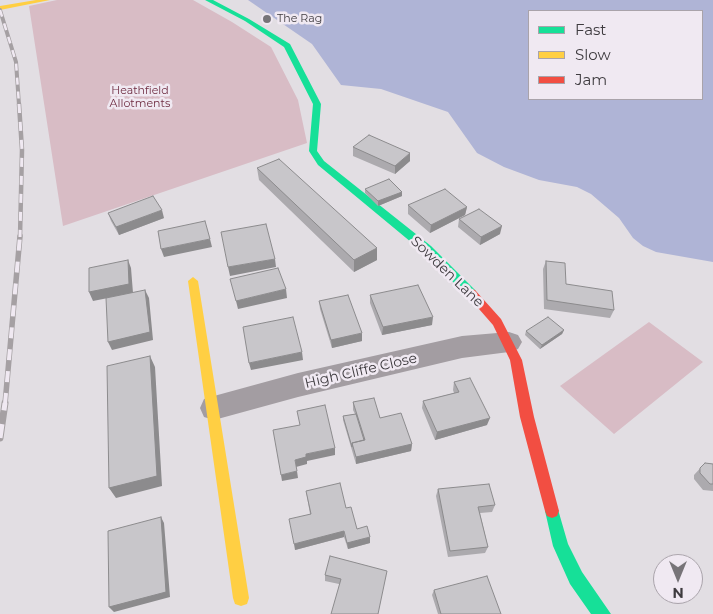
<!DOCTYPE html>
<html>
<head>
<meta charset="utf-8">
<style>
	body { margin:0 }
	#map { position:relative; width:713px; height:614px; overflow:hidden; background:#e2dee3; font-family:Montserrat,sans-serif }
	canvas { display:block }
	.legend { position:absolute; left:528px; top:10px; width:175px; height:90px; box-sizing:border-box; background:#f0e9f2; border:1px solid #a9a3aa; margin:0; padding:6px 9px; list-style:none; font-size:15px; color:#3e3b3f }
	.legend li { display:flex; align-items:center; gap:10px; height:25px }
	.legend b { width:25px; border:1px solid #a9a3aa }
	.north { position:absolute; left:653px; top:554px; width:50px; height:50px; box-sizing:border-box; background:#f0e9f2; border:1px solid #a9a3aa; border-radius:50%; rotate:180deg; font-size:14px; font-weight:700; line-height:20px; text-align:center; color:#3e3b3f }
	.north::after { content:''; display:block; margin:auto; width:18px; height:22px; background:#777478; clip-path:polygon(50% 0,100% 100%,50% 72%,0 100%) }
</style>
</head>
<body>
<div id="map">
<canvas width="713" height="614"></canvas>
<ul class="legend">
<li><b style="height:6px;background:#16e098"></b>Fast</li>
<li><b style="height:6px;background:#ffcf43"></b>Slow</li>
<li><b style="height:6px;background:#f24e42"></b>Jam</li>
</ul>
<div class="north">N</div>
</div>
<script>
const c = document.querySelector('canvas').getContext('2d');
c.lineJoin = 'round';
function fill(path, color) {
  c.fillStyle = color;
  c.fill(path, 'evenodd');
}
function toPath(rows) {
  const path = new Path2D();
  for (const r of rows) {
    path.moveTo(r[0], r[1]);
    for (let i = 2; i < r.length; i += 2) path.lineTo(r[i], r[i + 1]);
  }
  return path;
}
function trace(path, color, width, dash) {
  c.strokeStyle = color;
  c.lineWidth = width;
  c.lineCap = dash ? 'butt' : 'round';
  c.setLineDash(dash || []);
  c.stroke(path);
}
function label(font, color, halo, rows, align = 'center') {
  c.font = font + ' Montserrat,sans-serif';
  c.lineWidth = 5;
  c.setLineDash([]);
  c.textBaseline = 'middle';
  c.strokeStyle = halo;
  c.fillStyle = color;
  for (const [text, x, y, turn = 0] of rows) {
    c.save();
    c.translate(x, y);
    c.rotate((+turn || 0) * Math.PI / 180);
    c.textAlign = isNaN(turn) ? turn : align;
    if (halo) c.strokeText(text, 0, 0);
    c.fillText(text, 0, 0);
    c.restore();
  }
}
fill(toPath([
	[57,0,193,0,232,22,271,47,298,100,307,143,63,226,29,6],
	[649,322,703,362,614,434,560,386]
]), '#d8bcc5');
fill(toPath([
	[248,0,713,0,713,262,656,252,643,246,633,238,619,218,591,194,577,187,539,180,504,167,477,153,448,112,381,89,341,85,312,44],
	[529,11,702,11,702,99,529,99]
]), '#afb4d6');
fill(toPath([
	[509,332,518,335,522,342,518,349,509,352,462,358,298,397,214,420,204,417,200,408,204,399,214,396,298,373,462,336,509,332]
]), '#a39da2');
fill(toPath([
	[205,0,213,0,249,19,290,44,321,104,317,151,324,161,431,246,475,290,477,293,475,296,467,296,423,252,318,165,309,151,313,104,284,47,245,21,205,0],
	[552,504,557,506,568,544,582,572,611,614,591,614,570,584,553,546,545,511,547,506,552,504]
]), '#16e098');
fill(toPath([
	[36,0,50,0,0,10,0,6,36,0],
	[193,277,198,281,249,598,247,604,241,606,235,604,233,598,188,281,193,277]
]), '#ffcf43');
fill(toPath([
	[471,289,475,290,501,319,522,360,534,417,559,511,557,516,552,518,547,516,545,511,520,417,510,360,493,325,465,293,471,289]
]), '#f24e42');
const railFar3 = toPath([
	[0,10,16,62,19,105]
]);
const railFar2 = toPath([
	[19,104,22,150,20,237]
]);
const railFar1 = toPath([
	[5,404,20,236]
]);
const rail = toPath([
	[0,438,5,403]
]);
trace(railFar3, '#a5a0a3', 4);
trace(railFar2, '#a5a0a3', 4.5);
trace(railFar1, '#a5a0a3', 5.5);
trace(rail, '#a5a0a3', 7);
trace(railFar3, '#f0e9f2', 2.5, [7]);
trace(railFar2, '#f0e9f2', 3, [9]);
trace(railFar1, '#f0e9f2', 4, [11]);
trace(rail, '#f0e9f2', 5, [14]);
fill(toPath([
	[353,147,410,161,395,174,353,156],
	[257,168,377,248,377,260,354,272,259,180],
	[365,189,402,192,402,196,378,206,365,193],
	[408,205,467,207,465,215,430,233,408,214],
	[108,213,164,218,119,235,111,221],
	[459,219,500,234,480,245,458,227],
	[546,261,566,284,614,310,610,318,544,309,543,269],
	[370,295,432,325,382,335,370,303],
	[319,301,362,341,332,348,320,309],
	[564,330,562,334,540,349,525,335,526,331],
	[454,382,487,425,435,440,422,408,423,401,454,393,453,390],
	[353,402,380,418,412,444,411,451,356,464,343,420,343,416,355,414,353,410],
	[705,463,713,464,713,491,703,490,694,479,694,475],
	[438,489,495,505,492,512,480,513,488,547,485,553,448,557,436,496],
	[306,491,346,508,357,529,370,543,348,549,344,537,295,550,310,514],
	[325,575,387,576,339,584,325,581],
	[434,590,501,614,438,614,432,595]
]), '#acaaae');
fill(toPath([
	[410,153,410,161,395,174,395,166],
	[402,192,402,196,378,206,378,201],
	[467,207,465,215,430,233,431,225],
	[162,210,164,218,119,235,116,227],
	[502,226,500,234,480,245,481,237],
	[210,239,212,247,164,257,161,249],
	[377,248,377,260,354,272,354,260],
	[275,259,276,267,230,276,228,267],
	[128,260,131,268,133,293,93,301,89,292],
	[286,289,287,298,238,309,236,301],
	[145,290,149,298,153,340,112,350,108,342],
	[433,317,432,325,382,335,383,327],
	[564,330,562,334,540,349,542,345],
	[362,333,362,341,332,348,331,340],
	[302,352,303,360,251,370,249,363],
	[150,356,155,367,162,486,116,498,109,488],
	[490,418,487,425,435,440,437,432],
	[412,444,411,451,356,464,356,457],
	[335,448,335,455,307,461,307,464,296,467,295,460,306,454],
	[297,471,298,478,282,481,281,475],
	[161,517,164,523,170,597,114,612,109,607],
	[344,531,344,537,295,550,294,544],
	[370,537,370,543,348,549,347,543]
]), '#8c8b8d');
const building = toPath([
	[369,135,410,153,395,166,353,147,369,135],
	[279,159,377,248,354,260,257,168,279,159],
	[389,179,402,192,378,201,365,189,389,179],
	[445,189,467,207,431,225,408,205,445,189],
	[153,196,162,210,116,227,108,213,153,196],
	[479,209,502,226,481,237,459,219,479,209],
	[205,221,210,239,161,249,158,231,205,221],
	[266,224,275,259,228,267,221,232,266,224],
	[128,260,129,284,89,292,89,268,128,260],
	[546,261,565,263,566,284,612,291,614,310,547,300,546,261],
	[278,268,286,289,236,301,230,279,278,268],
	[418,285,433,317,383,327,370,295,418,285],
	[145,290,150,332,108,342,106,298,145,290],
	[348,295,362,333,331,340,319,301,348,295],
	[293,317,302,352,249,363,243,327,293,317],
	[548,317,564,330,542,345,526,331,548,317],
	[150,356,157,476,109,488,107,366,150,356],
	[470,378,490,418,437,432,423,401,459,392,454,382,470,378],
	[374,398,380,418,401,413,412,444,356,457,352,443,365,440,353,402,374,398],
	[325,405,335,448,306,454,306,457,295,460,297,471,281,475,273,430,300,425,297,411,325,405],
	[356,414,364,440,352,443,352,447,343,416,356,414],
	[705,463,713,464,713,484,710,484,700,473,700,468,705,463],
	[340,483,346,508,351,507,357,529,367,526,370,537,347,543,344,531,294,544,289,519,311,514,306,491,340,483],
	[489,484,495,505,478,507,488,547,450,551,438,489,489,484],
	[161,517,166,592,109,607,108,531,161,517],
	[330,556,387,571,378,614,331,614,341,579,325,575,330,556],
	[487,576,501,614,441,614,434,590,487,576]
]);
fill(building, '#c8c6ca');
trace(building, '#8c8b8d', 1);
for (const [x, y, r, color] of [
	[267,19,5,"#777478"]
]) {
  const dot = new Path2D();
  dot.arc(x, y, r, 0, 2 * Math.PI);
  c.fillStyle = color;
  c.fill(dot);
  trace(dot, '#f0e9f2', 2);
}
label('11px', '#3e3b3f', '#f0e9f2', [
	["The Rag",277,19]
], 'left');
label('11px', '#6e2c41', '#f0e9f2', [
	["Heathfield",140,91],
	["Allotments",140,104]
]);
label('14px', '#3e3b3f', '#f0e9f2', [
	["Sowden Lane",447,272,44],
	["High Cliffe Close",361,371,-13]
]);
</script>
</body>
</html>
